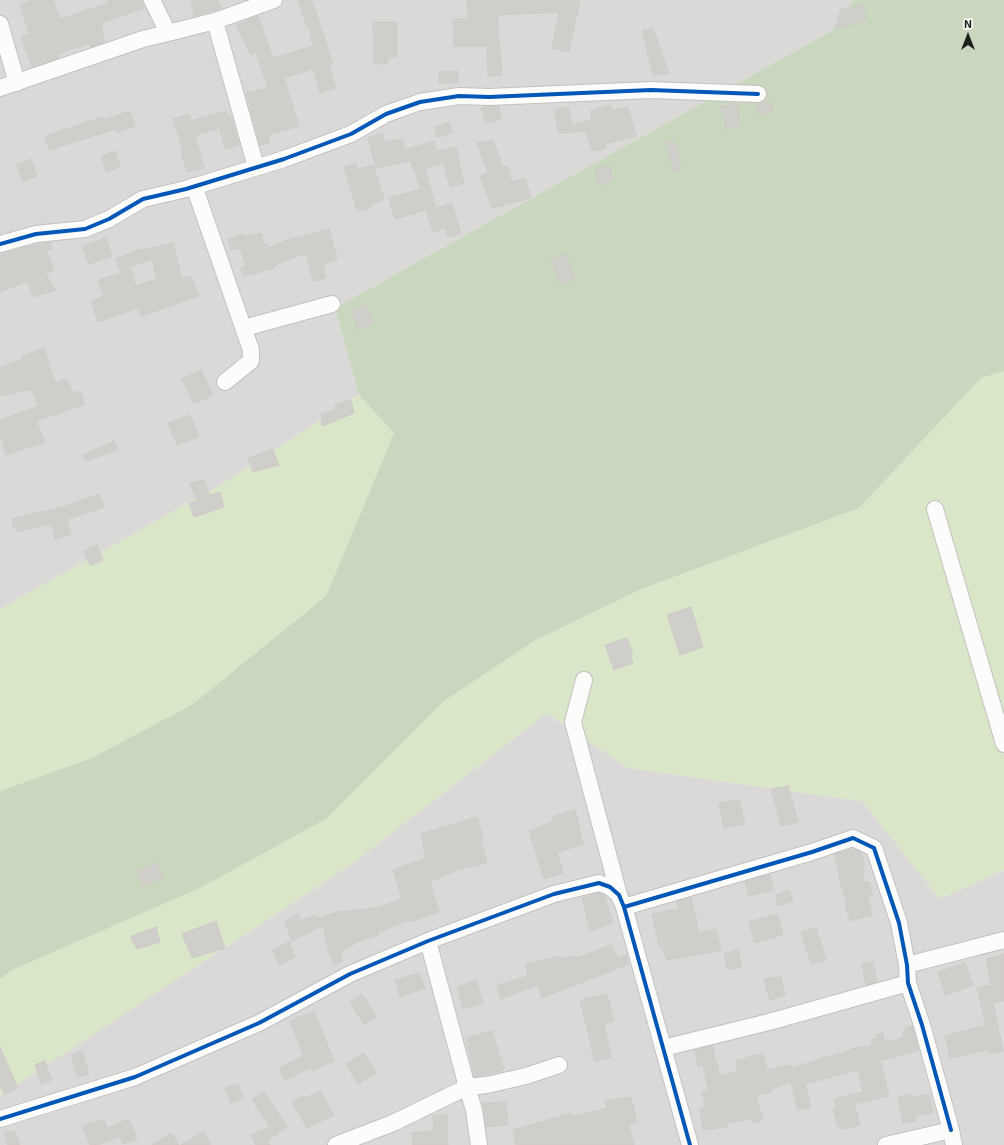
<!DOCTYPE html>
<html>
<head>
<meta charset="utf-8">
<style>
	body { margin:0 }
	#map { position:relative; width:1004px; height:1145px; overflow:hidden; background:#ece9e6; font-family:"Exo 2",sans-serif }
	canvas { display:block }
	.north { position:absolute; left:948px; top:16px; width:40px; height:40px; -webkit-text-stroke:3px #fff; paint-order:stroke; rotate:0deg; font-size:11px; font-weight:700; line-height:16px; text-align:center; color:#1d1d1d }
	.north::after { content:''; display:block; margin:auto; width:14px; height:18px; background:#1d1d1d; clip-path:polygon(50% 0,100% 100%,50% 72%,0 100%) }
</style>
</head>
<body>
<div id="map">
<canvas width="1004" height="1145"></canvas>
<div class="north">N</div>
</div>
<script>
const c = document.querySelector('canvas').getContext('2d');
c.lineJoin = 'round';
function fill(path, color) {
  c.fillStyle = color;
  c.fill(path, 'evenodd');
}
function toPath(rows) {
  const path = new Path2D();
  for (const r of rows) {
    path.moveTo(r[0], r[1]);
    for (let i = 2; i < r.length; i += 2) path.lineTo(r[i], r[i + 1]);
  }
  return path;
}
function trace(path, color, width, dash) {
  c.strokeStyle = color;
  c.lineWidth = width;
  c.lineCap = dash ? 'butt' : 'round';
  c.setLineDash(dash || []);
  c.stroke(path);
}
fill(toPath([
	[0,0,853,0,835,29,335,308,359,395,222,484,0,609],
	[547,713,628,768,862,801,940,899,1004,870,1004,1145,0,1145,0,1096,353,863]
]), '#dbd9d8');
fill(toPath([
	[1004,371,1004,870,940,899,862,801,628,768,547,713,353,863,0,1096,0,979,12,970,200,888,326,819,444,701,534,641,639,590,859,508,981,378],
	[359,395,394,433,326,596,193,704,92,758,0,791,0,609,222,484]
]), '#d9e6c7');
fill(toPath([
	[853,0,1004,0,1004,371,981,378,859,508,639,590,534,641,444,701,326,819,200,888,12,970,0,979,0,791,92,758,193,704,326,596,394,433,359,395,335,308,835,29]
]), '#c8d7be');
const building = toPath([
	[34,0,53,0,60,19,109,3,108,0,141,0,144,8,101,23,105,42,90,47,89,43,58,54,59,58,32,67,21,37,29,33,20,5,34,0],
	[191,0,217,0,222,8,194,16,191,0],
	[298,0,312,0,333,64,329,65,336,88,320,93,313,69,284,78,299,126,268,135,270,143,260,145,246,93,268,88,256,53,251,55,236,25,258,16,273,58,310,47,313,45,309,28,307,28,298,0],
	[467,0,580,0,569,52,552,48,559,12,497,15,502,75,488,76,487,46,454,46,453,19,468,19,467,0],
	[863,5,867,20,835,29,841,9,863,5],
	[373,22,397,22,397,57,388,57,388,63,374,64,373,22],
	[653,28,669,74,653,75,642,31,653,28],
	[458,71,458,83,439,83,439,72,458,71],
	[770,101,773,111,759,115,756,106,770,101],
	[737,104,741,126,726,129,721,107,737,104],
	[610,105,612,110,628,107,636,136,605,144,606,148,592,151,586,131,559,133,554,110,568,107,572,125,592,120,590,111,610,105],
	[488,106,499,106,501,119,486,123,481,108,488,106],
	[130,111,135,126,117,132,116,129,49,150,45,136,103,117,104,120,130,111],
	[226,111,228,117,231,116,239,145,225,149,220,128,195,135,204,168,187,172,181,150,183,150,173,119,189,114,191,121,226,111],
	[450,122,452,133,437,137,435,127,450,122],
	[382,133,385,142,402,139,405,150,434,141,436,151,456,147,464,183,450,187,443,163,425,168,436,208,452,203,461,234,448,237,445,228,433,232,426,210,395,219,389,198,421,189,411,161,376,168,368,138,382,133],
	[493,140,503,168,507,166,512,182,525,178,531,198,492,208,480,175,488,173,477,143,493,140],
	[674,140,682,169,674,172,666,142,674,140],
	[115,151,120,167,106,172,101,156,115,151],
	[31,159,37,176,23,182,17,165,31,159],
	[356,163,358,169,373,165,384,199,369,206,370,208,357,211,344,167,356,163],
	[610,165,613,179,600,187,595,170,610,165],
	[329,229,337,259,323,264,326,278,313,281,306,253,273,266,274,268,243,277,241,268,246,266,240,248,231,250,228,239,243,234,244,237,261,233,264,245,267,244,268,248,294,237,294,239,329,229],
	[106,238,112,256,89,264,82,246,106,238],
	[50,242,52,249,46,250,54,270,45,274,56,290,33,297,28,281,0,292,0,256,16,249,50,242],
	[173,243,182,279,191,276,199,296,141,316,138,308,98,322,91,301,104,296,98,280,121,273,116,259,140,249,141,251,173,243],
	[152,259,157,279,136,286,130,267,152,259],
	[566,254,575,279,561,285,551,260,566,254],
	[366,305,374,324,358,329,352,310,366,305],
	[44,348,55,383,67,379,72,393,80,391,85,404,36,421,45,442,6,455,0,433,0,420,38,406,32,389,0,396,0,368,23,359,22,356,44,348],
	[201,370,213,395,194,404,182,379,201,370],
	[351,400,354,413,322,426,321,414,336,410,335,405,351,400],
	[190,415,199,437,177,445,168,423,190,415],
	[114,441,118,450,85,461,83,455,114,441],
	[272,449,279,465,253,472,248,458,272,449],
	[204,480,210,495,220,492,224,507,194,517,189,503,197,500,190,483,204,480],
	[99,494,104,507,67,519,71,534,55,539,51,523,17,532,16,528,14,529,12,519,66,506,99,494],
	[97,545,103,560,90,566,84,551,97,545],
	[691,607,703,647,680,655,667,615,691,607],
	[627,638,633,654,630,654,633,663,614,670,605,645,627,638],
	[788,786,798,822,781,826,771,789,788,786],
	[739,800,745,824,724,828,719,803,739,800],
	[575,810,583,844,557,853,563,873,544,879,529,831,553,821,552,817,575,810],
	[477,817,483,836,480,838,487,863,459,869,430,882,439,912,409,922,408,920,378,932,379,935,357,942,340,952,343,961,334,965,328,950,323,925,292,941,285,922,298,914,300,921,316,915,318,918,338,912,377,908,402,899,393,870,426,858,421,834,477,817],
	[855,849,861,852,864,862,863,882,869,882,873,896,868,897,872,915,850,921,845,903,847,903,841,885,835,854,855,849],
	[156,863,163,878,143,886,137,872,156,863],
	[770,874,773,890,749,896,745,881,770,874],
	[789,890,793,901,778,906,776,895,789,890],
	[598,893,604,895,613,923,590,931,582,898,598,893],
	[691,897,699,933,716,929,721,951,667,960,661,946,659,946,652,914,678,909,677,901,691,897],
	[777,914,783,935,755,943,749,922,777,914],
	[216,921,225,948,192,958,182,934,216,921],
	[156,927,160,942,137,949,130,937,156,927],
	[816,928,826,960,811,964,801,932,816,928],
	[289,942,295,957,279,965,273,950,289,942],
	[611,945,618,958,626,955,629,964,542,998,538,985,501,999,497,986,528,976,526,964,560,956,560,959,576,956,577,958,611,945],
	[738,950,742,967,728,970,724,954,738,950],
	[1004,954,1004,1001,993,1003,1003,1051,989,1054,988,1050,950,1058,945,1036,986,1025,977,988,991,985,986,959,1004,954],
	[873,962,877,982,866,985,862,964,873,962],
	[965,963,973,985,945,995,938,972,965,963],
	[419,973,425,988,400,997,395,980,419,973],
	[781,977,785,995,770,1000,764,979,781,977],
	[476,980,483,1003,463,1009,457,987,476,980],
	[362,994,376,1017,364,1024,350,1002,362,994],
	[607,994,614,1021,604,1023,611,1057,595,1061,580,1000,607,994],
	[314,1011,334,1061,313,1070,311,1067,285,1080,279,1068,304,1056,290,1021,314,1011],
	[912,1026,919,1050,880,1061,889,1096,854,1104,860,1125,843,1129,842,1126,838,1127,833,1110,836,1109,834,1099,863,1092,858,1070,805,1084,811,1107,798,1110,791,1082,771,1089,771,1092,756,1095,763,1120,753,1123,752,1118,726,1124,727,1127,703,1130,700,1109,706,1108,702,1092,708,1090,703,1064,698,1066,694,1050,712,1046,720,1076,738,1071,736,1061,752,1056,763,1053,767,1070,790,1065,791,1068,851,1050,851,1049,871,1045,872,1039,875,1038,875,1035,883,1033,885,1042,902,1038,903,1032,907,1027,912,1026],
	[492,1031,504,1070,475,1077,466,1038,492,1031],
	[0,1047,18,1088,4,1094,0,1085,0,1047],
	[82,1051,89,1074,78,1077,71,1055,82,1051],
	[364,1053,376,1073,358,1084,346,1064,364,1053],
	[45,1061,52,1080,41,1084,35,1065,45,1061],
	[238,1084,243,1098,231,1103,225,1088,238,1084],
	[320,1091,334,1115,307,1128,292,1102,304,1096,305,1099,320,1091],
	[264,1092,287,1127,268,1140,270,1145,256,1145,251,1135,270,1127,252,1100,264,1092],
	[911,1094,911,1098,929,1094,933,1113,915,1116,916,1121,903,1123,898,1097,911,1094],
	[631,1097,637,1122,628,1124,634,1145,516,1145,513,1130,572,1113,572,1117,607,1108,605,1101,631,1097],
	[506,1102,508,1125,486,1127,483,1103,506,1102],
	[447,1115,448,1145,413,1145,411,1133,434,1131,433,1116,447,1115],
	[129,1119,137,1139,123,1144,120,1136,98,1145,90,1145,82,1126,104,1120,107,1128,129,1119],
	[15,1131,20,1145,8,1145,4,1133,15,1131],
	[203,1132,211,1145,181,1145,203,1132],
	[171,1133,179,1145,152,1145,171,1133]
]);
fill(building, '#d0cecb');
trace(building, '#cfcbc8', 1);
const minor = toPath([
	[152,0,168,33,215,21],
	[0,24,17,83],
	[0,88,143,39,168,33],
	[256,167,215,21,274,0],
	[194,186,251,350,251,361,225,382],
	[0,244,36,234,85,229,109,219,143,199,186,189,284,159,351,134,386,114,420,102,459,96,489,97,651,90,758,94],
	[244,328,332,304],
	[935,509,1004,744],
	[584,680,573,722,619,895],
	[624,907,812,852,853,838,874,848,899,923,907,965,908,983,922,1025,951,1130],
	[907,965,1004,940],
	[663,1048,769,1022,908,983],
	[0,1119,135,1077,259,1023,350,974,428,941,554,894,599,883,610,887,619,895,624,907,690,1145],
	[336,1145,393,1123,467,1087,428,941],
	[479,1145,474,1110,467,1087,487,1085,526,1076,559,1065],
	[886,1145,951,1130,954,1145]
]);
trace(minor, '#c3c1c0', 18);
trace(minor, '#fcfcfb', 16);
trace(toPath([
	[0,244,36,234,85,229,109,219,143,199,186,189,284,159,351,134,386,114,420,102,459,96,489,97,651,90,758,94],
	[624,907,812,852,853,838,874,848,899,923,907,965,908,983,922,1025,951,1130],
	[0,1119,135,1077,259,1023,350,974,428,941,554,894,599,883,610,887,619,895,624,907,690,1145]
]), '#0057b8', 4);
</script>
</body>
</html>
